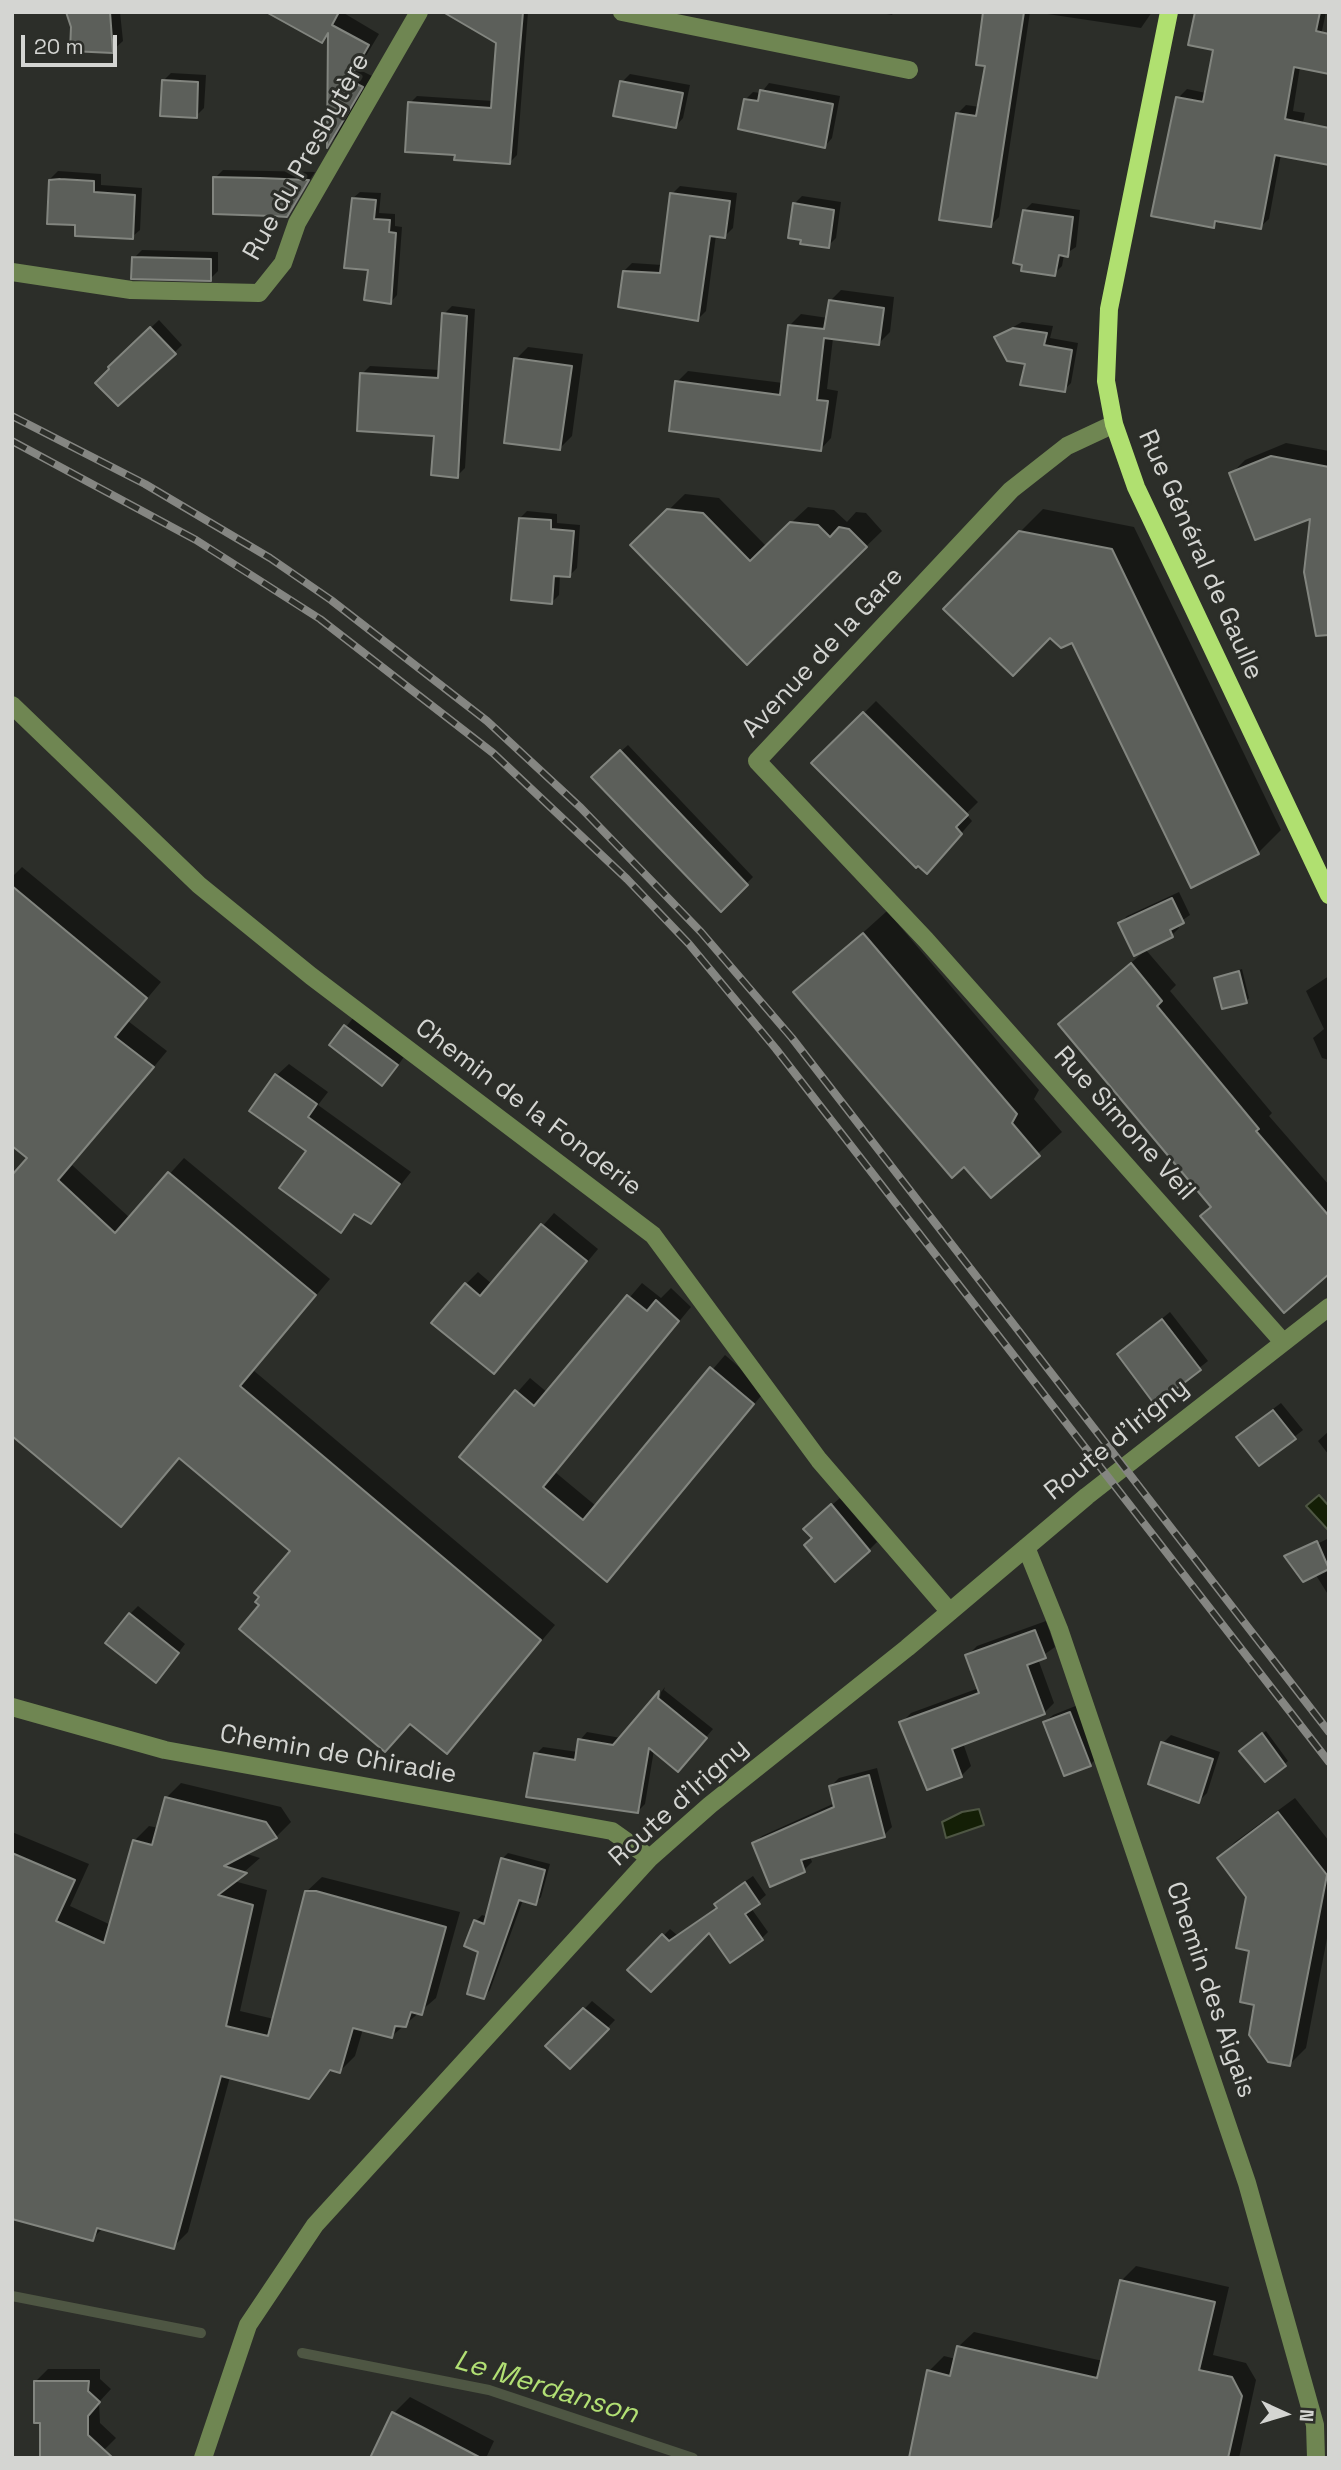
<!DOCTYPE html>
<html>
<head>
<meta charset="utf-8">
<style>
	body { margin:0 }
	#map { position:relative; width:1341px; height:2470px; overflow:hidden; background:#2c2e29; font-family:"Space Grotesk",sans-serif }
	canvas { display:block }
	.frame { position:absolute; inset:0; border:14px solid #d4d5d2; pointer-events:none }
	.north { position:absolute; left:1250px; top:2379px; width:70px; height:70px; -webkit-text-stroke:5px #2c2e29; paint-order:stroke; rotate:94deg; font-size:19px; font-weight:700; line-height:28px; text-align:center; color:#d4d5d2 }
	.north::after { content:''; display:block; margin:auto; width:24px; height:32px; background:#d4d5d2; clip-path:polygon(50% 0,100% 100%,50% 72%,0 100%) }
	.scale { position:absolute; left:21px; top:35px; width:96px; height:32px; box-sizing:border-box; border:4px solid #d4d5d2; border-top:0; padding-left:9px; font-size:21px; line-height:24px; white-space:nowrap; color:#d4d5d2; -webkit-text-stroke:5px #2c2e29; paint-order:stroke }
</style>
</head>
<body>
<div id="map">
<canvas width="1341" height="2470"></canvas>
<div class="frame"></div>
<div class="north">N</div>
<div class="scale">20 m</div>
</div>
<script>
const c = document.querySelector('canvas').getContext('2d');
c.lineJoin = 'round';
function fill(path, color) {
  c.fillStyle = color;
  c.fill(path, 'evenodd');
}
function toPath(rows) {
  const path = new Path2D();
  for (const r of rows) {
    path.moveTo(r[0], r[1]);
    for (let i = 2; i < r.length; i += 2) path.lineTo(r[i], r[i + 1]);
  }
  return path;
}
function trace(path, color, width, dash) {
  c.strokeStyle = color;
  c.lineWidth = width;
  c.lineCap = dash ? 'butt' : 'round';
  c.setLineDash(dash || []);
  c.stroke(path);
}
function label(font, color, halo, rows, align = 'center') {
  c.font = font + ' "Space Grotesk",sans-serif';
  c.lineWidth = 6;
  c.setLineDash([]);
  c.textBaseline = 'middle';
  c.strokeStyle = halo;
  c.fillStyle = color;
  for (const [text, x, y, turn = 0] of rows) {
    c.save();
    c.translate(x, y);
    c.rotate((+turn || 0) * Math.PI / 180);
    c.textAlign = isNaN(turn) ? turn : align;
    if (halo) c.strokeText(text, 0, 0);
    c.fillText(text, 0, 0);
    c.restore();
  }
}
const water = toPath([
	[1319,1495,1329,1506,1329,1531,1306,1506,1319,1495],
	[979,1809,984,1825,946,1838,942,1822,962,1812,979,1809]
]);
fill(water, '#141f06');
trace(water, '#4e5643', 2);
fill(toPath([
	[68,12,120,12,123,41,112,51,72,26],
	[269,12,342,12,379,34,358,69,372,76,337,136,329,144,330,33,322,41],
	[490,12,528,12,517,155,510,162,457,154,410,103,417,96,493,101,500,17],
	[876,12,894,12,892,15],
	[985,12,1030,12,999,217,991,225,957,114,966,105,980,107,987,65],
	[1034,12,1152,12,1141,28],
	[1198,12,1326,12,1316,59,1300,67,1293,111,1305,113,1298,147,1281,154,1269,219,1260,227,1220,220,1214,226,1178,98,1187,89,1206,93,1215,49],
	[171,73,206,75,204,108,196,116,163,81],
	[630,74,690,85,683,118,676,126,622,82],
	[769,83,840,96,832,138,825,146,745,100,753,92,761,93],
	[223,170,315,172,287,215,215,178],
	[58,171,101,174,101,185,142,188,140,230,132,237,77,224,48,222,50,179],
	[680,186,737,193,733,228,725,236,716,235,706,311,698,319,624,271,632,263,662,265,672,194],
	[360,192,381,193,379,213,395,214,395,226,402,227,397,295,391,302,370,268,353,198],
	[802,196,841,202,836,238,828,246,794,204],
	[1032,203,1080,210,1076,247,1064,255,1062,266,1054,274,1024,211],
	[142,250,218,252,218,271,210,279,134,258],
	[841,290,894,297,890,332,879,343,833,338,827,389,838,391,831,438,821,449,677,382,688,371,783,383,790,325,801,314,828,318,830,301],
	[452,306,475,309,465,468,457,476,436,434,362,374,370,366,440,370,444,314],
	[159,320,182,345,174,353,111,370,110,367],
	[1022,322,1053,326,1050,338,1078,343,1071,383,1064,390,996,337],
	[528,347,583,354,572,436,560,448,516,359],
	[1286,443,1329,451,1329,609,1312,516,1231,474,1245,460],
	[685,494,719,498,766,546,808,507,834,510,847,522,856,512,866,513,882,531,747,662,633,545],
	[1043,509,1134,527,1281,830,1258,853,1073,641,1020,532],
	[527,511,557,514,557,523,580,525,577,568,570,575,560,574,559,595,552,602,520,518],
	[876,701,978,802,966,814,972,821,938,860,814,763],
	[628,745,753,877,721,910,600,770],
	[22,867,161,982,128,1021,167,1051,72,1165,130,1218,184,1158,330,1279,253,1370,555,1625,447,1752,262,1604,261,1597,292,1551,180,1457,121,1525,29,1158,12,1143,12,877],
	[1179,892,1190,915,1177,924,1179,928,1172,935,1120,923,1127,916],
	[887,911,1039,1090,1034,1099,1062,1132,991,1196,796,993],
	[1146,950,1176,985,1170,991,1272,1113,1269,1116,1329,1185,1329,1272,1213,1206,1060,1024],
	[1242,969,1249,998,1246,1001,1216,978],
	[1329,976,1329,1060,1322,1058,1313,1038,1324,1029,1306,991],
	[353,1018,404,1057,390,1076,332,1045],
	[289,1064,328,1092,318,1105,411,1172,371,1222,357,1213,341,1230,277,1075],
	[554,1213,598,1249,506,1360,466,1284,478,1272,492,1284],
	[642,1283,661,1298,671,1288,691,1307,555,1472,596,1506,725,1355,766,1390,606,1580,461,1456,530,1378,548,1393],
	[1170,1312,1208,1361,1155,1403,1119,1354],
	[1281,1403,1303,1430,1260,1464,1246,1429],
	[1329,1431,1329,1455,1318,1441],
	[840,1498,877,1542,869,1550,814,1538,813,1521],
	[1329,1538,1329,1596,1304,1556,1315,1545],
	[138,1606,185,1644,164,1672,130,1614],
	[1046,1621,1055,1647,1038,1659,1054,1703,1044,1713,963,1743,971,1766,961,1776,901,1723,911,1713,979,1688,967,1656,977,1646],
	[665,1687,664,1690,713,1729,685,1762,654,1750,645,1804,637,1812,536,1754,543,1747,578,1752,580,1740,587,1732,621,1738,658,1707,661,1692],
	[1078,1705,1098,1757,1090,1765,1045,1722,1053,1715],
	[1266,1731,1288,1761,1266,1780,1245,1748],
	[1171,1735,1220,1752,1207,1793,1199,1801,1163,1743],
	[877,1768,892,1827,884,1835,810,1856,812,1862,804,1870,754,1844,762,1836,835,1803,831,1786,839,1778],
	[181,1783,281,1807,291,1822,276,1837,244,1853,260,1858,234,1881,267,1890,240,2011,274,2019,306,1892,322,1877,460,1912,436,1998,392,2036,363,2029,355,2056,340,2071,333,2069,308,2097,230,2077,188,2232,173,2247,103,2228,92,2239,12,2217,12,1832,89,1864,70,1906,111,1925,134,1841,149,1826,159,1828,166,1798],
	[1295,1798,1329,1841,1329,1928,1306,2048,1290,2064,1256,2003,1248,1897,1219,1858,1235,1842],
	[508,1853,550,1864,541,1897,535,1903,523,1900,490,1990,484,1997,476,1921,482,1915,488,1917,502,1859],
	[753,1876,766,1895,751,1908,768,1932,761,1939,709,1931,630,1970,670,1929,677,1935,718,1906,716,1904,723,1897],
	[592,2001,615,2020,570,2067,548,2046],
	[1136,2266,1229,2287,1213,2355,1246,2363,1256,2380,1239,2458,911,2458,929,2371,944,2356,956,2359,959,2346,974,2332,1103,2361,1121,2281],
	[48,2369,100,2369,100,2379,111,2389,99,2402,100,2423,116,2438,96,2458,36,2381],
	[410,2397,494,2441,486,2458,371,2458,394,2413]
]), '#0007');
trace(toPath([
	[12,2296,201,2333],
	[302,2353,489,2390,693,2458]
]), '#4e5643', 10);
const building = toPath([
	[66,12,110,12,113,53,70,51,71,27,66,12],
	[266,12,339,12,332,25,369,45,349,80,363,87,327,148,328,33,322,43,266,12],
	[443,12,523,12,510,164,454,160,455,155,405,152,408,102,491,108,496,43,443,12],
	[983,12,1024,12,991,227,939,220,956,113,976,116,985,66,976,65,983,12],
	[1195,12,1320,12,1316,31,1329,34,1329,74,1294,67,1285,119,1329,128,1329,165,1275,155,1261,229,1215,221,1214,228,1151,216,1176,97,1203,102,1213,50,1188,45,1195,12],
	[162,80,198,82,197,118,160,116,162,80],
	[620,81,683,93,676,128,613,116,620,81],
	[760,90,833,104,825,148,738,129,744,99,758,101,760,90],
	[213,177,260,178,309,180,287,217,272,216,213,214,213,177],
	[60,179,94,181,94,192,135,195,133,239,75,236,75,225,47,224,49,180,60,179],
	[670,193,730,201,725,238,710,236,698,321,618,307,623,271,660,273,670,193],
	[352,198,376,200,374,219,390,220,389,232,396,233,391,304,364,300,368,270,344,268,352,198],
	[793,203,834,210,829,248,800,244,801,240,788,238,793,203],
	[1023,210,1073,217,1068,257,1059,255,1055,276,1021,271,1022,265,1013,263,1023,210],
	[132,257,211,259,211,281,131,279,132,257],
	[829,300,884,308,879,345,824,338,817,400,828,401,821,451,669,431,675,381,780,395,788,325,824,329,829,300],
	[442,313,467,316,458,478,431,475,434,436,357,431,360,373,438,378,442,313],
	[150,327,176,354,118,406,95,383,109,369,108,367,150,327],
	[1013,328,1047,333,1044,345,1072,350,1065,392,1020,385,1025,364,1007,361,994,337,1013,328],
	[514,358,572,366,560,450,504,443,514,358],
	[1271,456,1329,467,1329,635,1316,636,1304,572,1310,519,1255,540,1229,473,1271,456],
	[667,509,703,513,750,561,790,522,818,525,830,537,839,527,849,529,867,547,747,665,630,545,667,509],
	[519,518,551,520,551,529,574,531,570,577,554,576,552,604,511,600,519,518],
	[1019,531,1112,549,1259,854,1191,888,1072,643,1061,648,1050,638,1013,676,943,609,1019,531],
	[863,712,968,815,956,827,962,834,927,874,918,866,916,868,811,763,863,712],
	[620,750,748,885,721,912,591,777,620,750],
	[12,886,147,998,115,1037,154,1067,58,1180,115,1233,168,1172,316,1295,240,1386,541,1640,447,1754,410,1724,385,1752,239,1629,259,1605,255,1602,259,1597,254,1593,290,1551,179,1458,121,1527,12,1436,12,1175,27,1158,12,1146,12,886],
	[1172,898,1184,923,1170,930,1173,937,1134,956,1118,923,1172,898],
	[863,933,1017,1114,1012,1123,1040,1156,991,1198,964,1167,952,1178,793,992,863,933],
	[1131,963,1162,1001,1157,1006,1259,1129,1256,1131,1329,1216,1329,1274,1284,1313,1200,1216,1211,1207,1058,1024,1131,963],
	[1239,971,1247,1003,1222,1009,1214,978,1239,971],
	[344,1025,398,1065,382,1086,329,1045,344,1025],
	[275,1074,317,1104,308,1117,400,1184,371,1224,354,1214,341,1233,279,1188,306,1151,249,1111,275,1074],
	[541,1224,587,1261,494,1374,431,1323,465,1283,480,1296,541,1224],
	[627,1295,647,1311,656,1300,679,1321,543,1487,583,1520,710,1367,754,1404,607,1582,459,1457,515,1390,534,1406,627,1295],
	[1162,1319,1201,1370,1155,1405,1117,1354,1162,1319],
	[1273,1410,1296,1439,1259,1466,1236,1437,1273,1410],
	[831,1504,870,1551,835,1582,804,1545,812,1538,803,1529,831,1504],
	[1317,1541,1329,1569,1303,1582,1284,1556,1317,1541],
	[129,1613,179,1653,156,1683,105,1643,129,1613],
	[1035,1630,1046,1658,1027,1665,1045,1714,952,1749,962,1777,927,1790,899,1722,979,1693,965,1655,1035,1630],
	[659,1691,658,1698,707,1738,678,1772,649,1748,638,1813,526,1797,534,1753,575,1760,578,1739,613,1745,659,1691],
	[1070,1712,1091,1766,1064,1776,1043,1722,1070,1712],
	[1262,1733,1286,1766,1265,1782,1239,1751,1262,1733],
	[1161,1742,1213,1759,1199,1803,1148,1784,1161,1742],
	[869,1775,885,1837,801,1860,805,1872,770,1887,752,1843,834,1807,829,1786,869,1775],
	[165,1797,266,1822,277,1838,224,1866,247,1873,218,1895,253,1905,226,2026,268,2036,305,1891,316,1891,446,1927,422,2015,411,2012,406,2027,395,2026,392,2038,353,2028,340,2073,330,2070,309,2099,221,2076,174,2249,97,2228,93,2241,12,2219,12,1853,75,1880,56,1921,104,1943,133,1840,152,1845,165,1797],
	[1278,1812,1327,1875,1290,2066,1268,2062,1249,2035,1254,2005,1240,2002,1249,1951,1236,1948,1246,1897,1217,1858,1278,1812],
	[501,1858,545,1870,536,1905,519,1900,484,1999,467,1994,478,1952,464,1946,474,1920,484,1924,501,1858],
	[745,1882,760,1904,745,1914,763,1940,730,1963,709,1933,651,1992,627,1970,662,1934,669,1941,717,1908,714,1904,745,1882],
	[583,2008,609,2029,570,2069,545,2046,583,2008],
	[1120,2280,1215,2302,1199,2370,1232,2377,1242,2396,1228,2458,909,2458,927,2370,950,2376,957,2346,1097,2378,1120,2280],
	[34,2381,89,2381,88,2391,100,2402,88,2416,88,2435,113,2458,40,2458,40,2423,34,2423,34,2381],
	[392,2412,422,2427,481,2458,370,2458,392,2412]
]);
fill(building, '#5c5f5a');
trace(building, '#82857f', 2);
trace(toPath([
	[622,12,909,70],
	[12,272,131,290,259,293,283,263,297,223,419,12],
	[1114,424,1067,446,1011,490,757,761,926,940,1283,1342],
	[12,705,199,885,311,976,653,1235,819,1460,950,1612],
	[1026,1547,1059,1629,1247,2183,1315,2425,1316,2458],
	[12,1707,165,1750,612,1831,650,1858],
	[203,2458,248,2325,315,2225,650,1858,710,1805,907,1648,1087,1496,1329,1307]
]), '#6f8652', 18);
trace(toPath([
	[1169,12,1109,309,1106,381,1114,424,1136,487,1329,895]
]), '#b0e070', 18);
const rail = toPath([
	[12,416,145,484,270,558,331,600,487,721,581,808,701,932,792,1038,1329,1732],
	[12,441,196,540,320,619,493,753,627,879,689,944,776,1049,1329,1762]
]);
trace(rail, '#858682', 8);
trace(rail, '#2c2e29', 5, [16]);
label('26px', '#d4d5d2', '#2c2e29', [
	["Rue du Presbytère",307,157,-61],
	["Rue Général de Gaulle",1200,555,66],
	["Avenue de la Gare",823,653,-47],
	["Chemin de la Fonderie",528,1108,37],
	["Rue Simone Veil",1124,1124,48],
	["Route d'Irigny",1117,1440,-39],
	["Chemin de Chiradie",338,1755,10],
	["Route d'Irigny",679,1803,-42],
	["Chemin des Aigais",1210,1990,71]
]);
label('italic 28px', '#b2e074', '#2c2e29', [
	["Le Merdanson",546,2388,17]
]);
</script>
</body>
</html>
